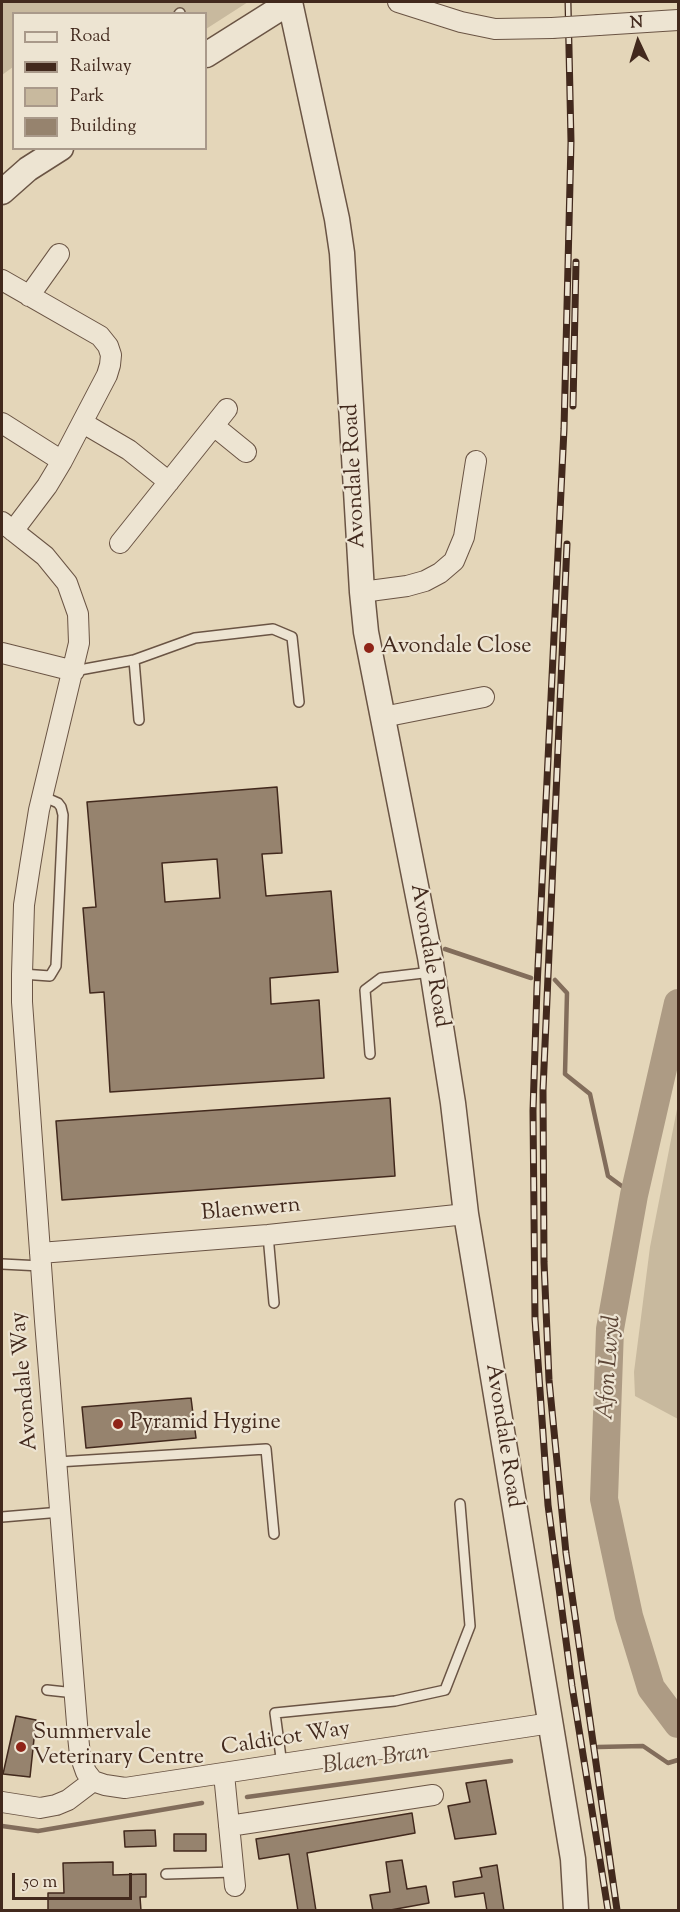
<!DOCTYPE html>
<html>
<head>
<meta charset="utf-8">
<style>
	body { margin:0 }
	#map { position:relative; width:680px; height:1912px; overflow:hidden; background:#e4d6b9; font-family:"Sorts Mill Goudy",serif }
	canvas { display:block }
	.frame { position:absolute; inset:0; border:3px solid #42291d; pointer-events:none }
	.legend { position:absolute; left:12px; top:12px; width:195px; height:138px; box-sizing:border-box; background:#ede4d2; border:2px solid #a9998a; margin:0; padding:8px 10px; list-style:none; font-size:18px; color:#42291d }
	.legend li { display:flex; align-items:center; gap:12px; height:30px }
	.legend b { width:30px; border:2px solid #a9998a }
	.north { position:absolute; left:608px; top:12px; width:60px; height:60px; -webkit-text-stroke:4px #ede4d2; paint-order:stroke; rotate:356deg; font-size:16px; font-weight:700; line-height:24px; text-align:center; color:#42291d }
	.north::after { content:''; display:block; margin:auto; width:21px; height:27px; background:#42291d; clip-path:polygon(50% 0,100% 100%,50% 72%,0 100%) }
	.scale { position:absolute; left:12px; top:1873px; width:120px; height:27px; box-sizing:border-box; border:3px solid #42291d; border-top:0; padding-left:8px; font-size:18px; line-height:21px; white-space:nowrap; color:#42291d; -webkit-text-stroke:4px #ede4d2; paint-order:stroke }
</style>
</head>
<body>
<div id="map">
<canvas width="680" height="1912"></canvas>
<div class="frame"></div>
<ul class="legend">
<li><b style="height:8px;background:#ede4d2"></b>Road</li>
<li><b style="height:8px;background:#42291d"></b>Railway</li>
<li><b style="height:16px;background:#c8b99e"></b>Park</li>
<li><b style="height:16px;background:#96836e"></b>Building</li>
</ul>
<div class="north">N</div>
<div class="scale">50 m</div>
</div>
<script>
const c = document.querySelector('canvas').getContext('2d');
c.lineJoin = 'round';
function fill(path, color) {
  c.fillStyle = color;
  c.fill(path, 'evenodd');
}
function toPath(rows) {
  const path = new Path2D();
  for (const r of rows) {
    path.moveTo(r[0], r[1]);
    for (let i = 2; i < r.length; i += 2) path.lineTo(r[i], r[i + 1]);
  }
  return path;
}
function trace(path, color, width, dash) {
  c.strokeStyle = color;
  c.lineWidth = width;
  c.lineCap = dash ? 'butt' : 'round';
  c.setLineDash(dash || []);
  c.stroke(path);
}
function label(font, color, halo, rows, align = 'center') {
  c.font = font + ' "Sorts Mill Goudy",serif';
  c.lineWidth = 4.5;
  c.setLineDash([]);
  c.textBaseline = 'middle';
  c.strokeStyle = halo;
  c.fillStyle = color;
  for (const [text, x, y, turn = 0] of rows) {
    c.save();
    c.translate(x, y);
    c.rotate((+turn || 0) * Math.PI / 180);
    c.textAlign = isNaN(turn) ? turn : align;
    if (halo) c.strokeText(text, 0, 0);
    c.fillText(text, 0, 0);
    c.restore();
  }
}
fill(toPath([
	[2,2,248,2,206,29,206,14,14,14,13,67,2,75],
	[678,1104,678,1419,635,1396,634,1372,650,1247]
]), '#c8b99e');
trace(toPath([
	[445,949,531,978],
	[555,980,567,993,565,1074,590,1094,608,1176,634,1195],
	[598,1747,643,1746,668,1763,678,1760],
	[247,1797,511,1761],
	[2,1826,38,1831,202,1803]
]), '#826d5b', 4.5);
trace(toPath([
	[678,1003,634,1195,610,1329,604,1499,629,1616,651,1688,678,1724]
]), '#ad9b84', 28);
const building = toPath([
	[277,787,282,853,262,854,266,896,331,891,338,972,270,978,271,1004,319,1000,324,1078,110,1092,104,992,90,993,83,908,96,907,87,802,277,787],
	[217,859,220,898,165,902,162,863,217,859],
	[390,1098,395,1176,62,1200,56,1121,390,1098],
	[191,1398,196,1438,86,1448,82,1407,191,1398],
	[16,1716,36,1720,30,1777,3,1774,16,1716],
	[486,1780,496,1834,455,1839,448,1806,470,1802,466,1783,486,1780],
	[412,1813,415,1833,307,1853,316,1911,298,1911,289,1854,259,1859,256,1839,412,1813],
	[155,1830,156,1846,125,1847,124,1831,155,1830],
	[174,1834,206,1834,206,1851,174,1851,174,1834],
	[402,1860,407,1889,426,1886,429,1903,385,1911,373,1911,370,1895,390,1892,386,1862,402,1860],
	[113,1862,113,1875,146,1874,146,1897,140,1897,141,1911,48,1911,48,1893,64,1893,63,1863,113,1862],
	[497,1865,504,1911,487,1911,484,1893,455,1897,453,1882,482,1877,480,1868,497,1865]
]);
fill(building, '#96836e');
trace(building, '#42291d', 1.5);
const service = toPath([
	[179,14,180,13],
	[134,660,195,638,273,629,292,637,299,702],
	[74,671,134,660,139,720],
	[22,974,50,976,56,966,63,815,61,807,58,803,42,796],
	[370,1054,365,990,381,978,432,972],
	[268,1235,274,1303],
	[2,1264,41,1266],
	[57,1462,266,1449,274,1534],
	[2,1517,61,1512],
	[47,1690,75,1693],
	[282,1765,275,1713,395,1701,445,1690,470,1626,460,1504],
	[166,1874,234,1872]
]);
const minor = toPath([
	[398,2,461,22,495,29,552,28],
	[599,25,678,20],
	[2,280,100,336,108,346,111,355,110,365,107,375,62,461,47,486,13,531],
	[29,296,59,254],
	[2,423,62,461],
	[83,423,129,450,169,482],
	[214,426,246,452],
	[2,522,45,556,67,583,78,614,79,643,39,810,30,866,24,905,22,974,22,1002,45,1321,78,1736,80,1755,86,1772,93,1781],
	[120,543,227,409],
	[362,592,407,586,425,581,440,573,454,561,464,537,476,461],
	[2,653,74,671],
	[383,717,484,697],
	[40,1253,268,1235,466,1214],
	[224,1774,235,1886],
	[2,1802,40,1808,56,1805,68,1800,93,1781,105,1785,125,1788,551,1723],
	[229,1826,433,1795]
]);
const tertiary = toPath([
	[290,2,337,219,342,253,362,592,366,632,430,957,453,1103,466,1214,573,1859,576,1910],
	[206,55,290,2],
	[2,192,28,169,61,148]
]);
trace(service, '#6a5444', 12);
trace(minor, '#6a5444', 22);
trace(tertiary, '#6a5444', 27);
trace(service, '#ede4d2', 9);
trace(minor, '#ede4d2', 20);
trace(tertiary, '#ede4d2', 24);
const rail = toPath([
	[568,2,571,142,564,429,537,987,533,1111,535,1319,548,1505,572,1686,608,1910],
	[573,406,576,262],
	[567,544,543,1090,544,1262,549,1380,566,1553,617,1910]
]);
trace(rail, '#42291d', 7);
trace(rail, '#ede4d2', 4.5, [14]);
const minorBridge = toPath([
	[552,28,599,25]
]);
trace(minorBridge, '#6a5444', 22, []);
trace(minorBridge, '#ede4d2', 20);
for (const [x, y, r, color] of [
	[369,648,6,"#8f2418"],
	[118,1424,6,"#8f2418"],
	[21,1747,6,"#8f2418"]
]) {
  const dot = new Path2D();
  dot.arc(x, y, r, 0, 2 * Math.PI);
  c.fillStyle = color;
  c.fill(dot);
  trace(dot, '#ede4d2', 2);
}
label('22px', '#42291d', '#ede4d2', [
	["Avondale Road",356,476,-93],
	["Avondale Road",428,956,80],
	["Blaenwern",251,1211,-5],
	["Avondale Way",26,1381,-95],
	["Avondale Road",502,1436,81],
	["Caldicot Way",286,1740,-9]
]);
label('22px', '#42291d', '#ede4d2', [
	["Avondale Close",381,648],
	["Pyramid Hygine",130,1424],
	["Summervale",33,1734],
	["Veterinary Centre",33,1759]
], 'left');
label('italic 24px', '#5d4637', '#ede4d2', [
	["Afon Lwyd",611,1368,-86],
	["Blaen Bran",376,1761,-8]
]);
</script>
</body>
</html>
